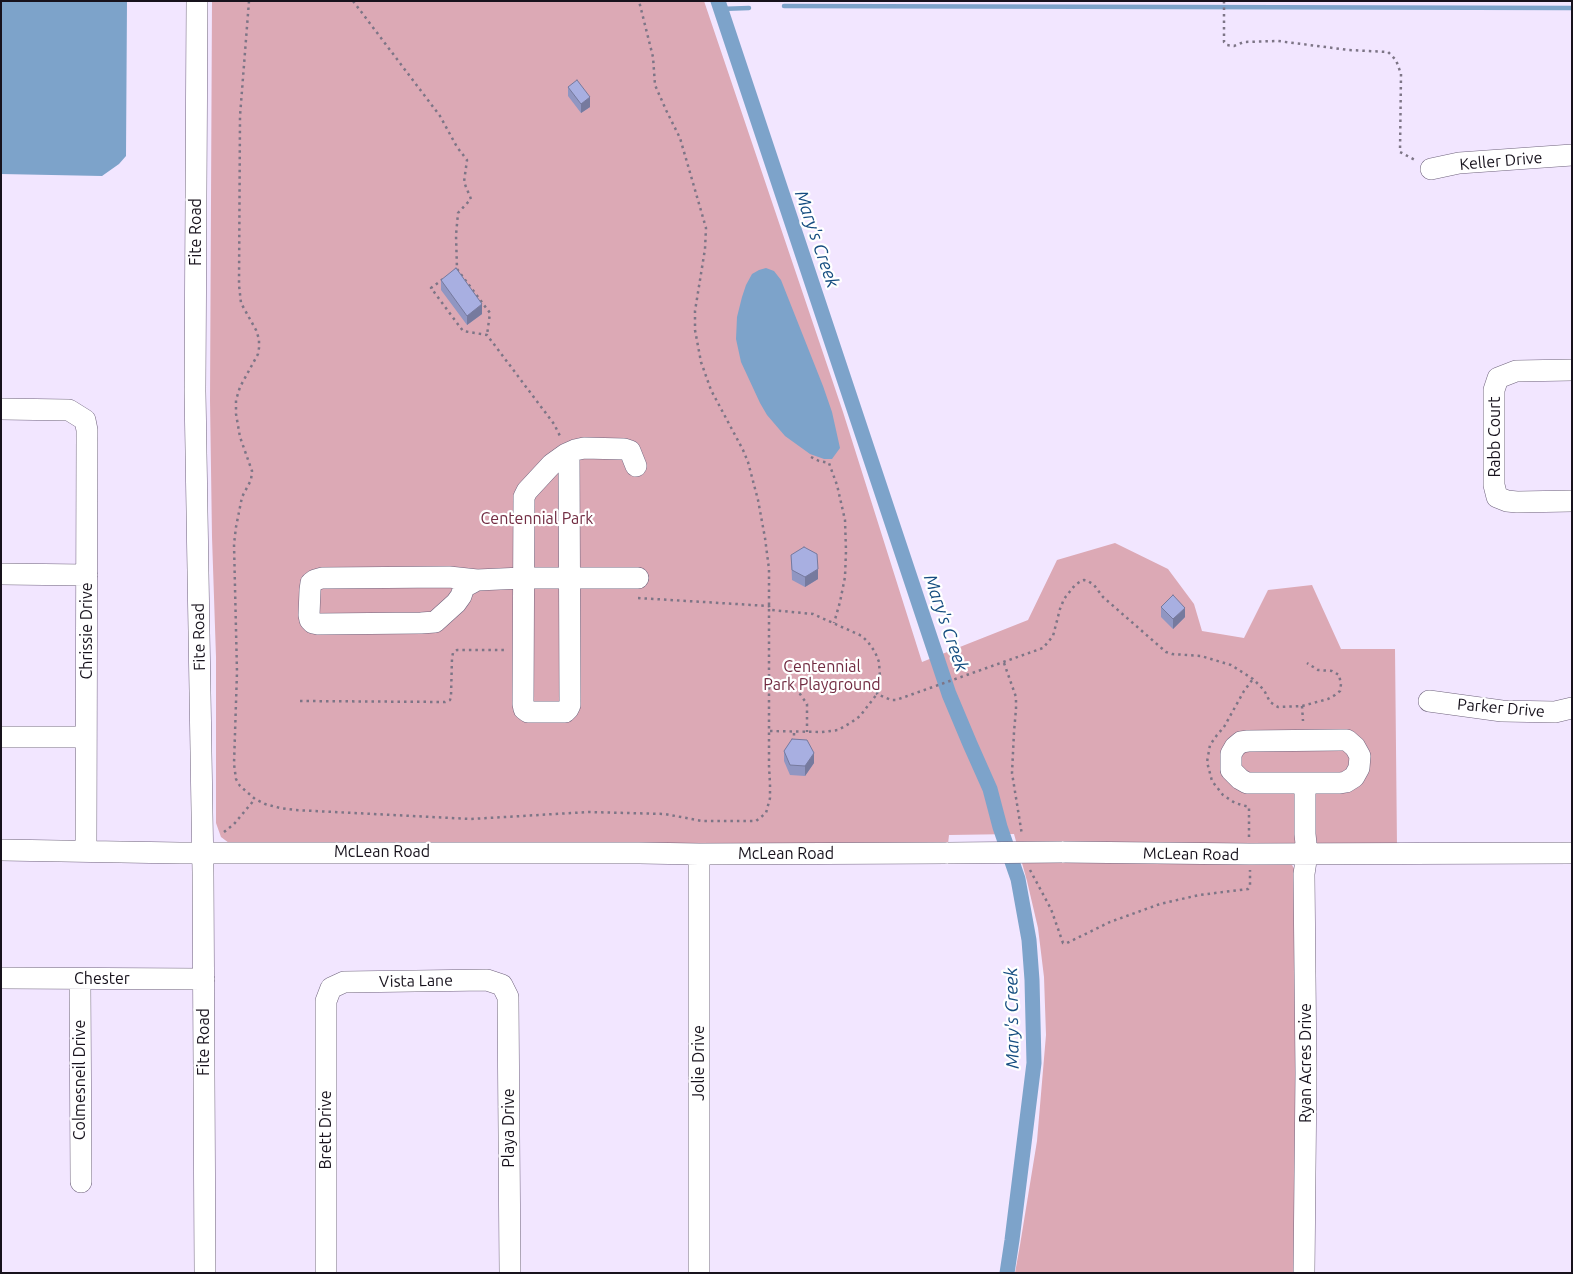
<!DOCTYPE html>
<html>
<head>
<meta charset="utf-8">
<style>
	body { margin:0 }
	#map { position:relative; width:1573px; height:1274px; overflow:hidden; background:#f2e6ff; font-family:Ubuntu,sans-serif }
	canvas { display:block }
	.frame { position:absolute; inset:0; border:2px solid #17121c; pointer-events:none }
</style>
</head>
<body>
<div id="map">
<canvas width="1573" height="1274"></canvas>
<div class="frame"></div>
</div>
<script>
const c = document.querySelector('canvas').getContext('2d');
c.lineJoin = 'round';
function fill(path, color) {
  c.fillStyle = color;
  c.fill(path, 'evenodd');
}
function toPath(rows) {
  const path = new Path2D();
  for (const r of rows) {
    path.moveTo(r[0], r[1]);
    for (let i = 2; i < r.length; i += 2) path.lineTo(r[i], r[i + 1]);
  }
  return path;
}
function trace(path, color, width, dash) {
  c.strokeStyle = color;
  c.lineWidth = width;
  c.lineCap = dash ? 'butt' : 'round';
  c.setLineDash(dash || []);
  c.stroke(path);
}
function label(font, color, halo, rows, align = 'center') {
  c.font = font + ' Ubuntu,sans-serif';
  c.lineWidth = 4.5;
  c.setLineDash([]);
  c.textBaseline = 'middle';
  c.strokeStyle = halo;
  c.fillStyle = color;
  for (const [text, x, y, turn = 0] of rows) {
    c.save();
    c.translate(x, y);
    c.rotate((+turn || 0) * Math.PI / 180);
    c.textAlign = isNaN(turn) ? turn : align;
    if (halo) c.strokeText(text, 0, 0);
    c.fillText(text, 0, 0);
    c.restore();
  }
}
fill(toPath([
	[212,1,704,1,843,412,922,662,1028,620,1057,560,1115,543,1168,569,1194,604,1202,631,1244,638,1268,590,1312,585,1341,649,1395,649,1397,847,1286,862,1292,865,1296,872,1297,1273,1015,1273,1020,1245,1037,1141,1046,1035,1044,977,1038,928,1027,881,1014,834,949,835,948,844,229,843,221,837,216,823,216,657,212,537,210,400]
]), '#dca9b5');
fill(toPath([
	[1,1,127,1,126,156,119,164,102,176,1,174],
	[766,268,774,271,781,280,823,386,832,412,840,448,832,459,824,459,810,454,785,436,767,415,760,403,741,362,736,339,737,317,742,297,746,285,752,274,759,270]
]), '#7da3ca');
trace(toPath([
	[784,6,1572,8],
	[720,9,749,8]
]), '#7da3ca', 4.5);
trace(toPath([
	[718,1,949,694,970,744,990,789,1000,827,1018,879,1029,940,1032,980,1034,1063,1012,1240,1007,1273]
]), '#7da3ca', 15);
const minor = toPath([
	[197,1,195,391,203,872,205,1273],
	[1431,169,1459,163,1572,155],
	[1572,370,1516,371,1498,378,1494,390,1494,485,1497,497,1507,501,1517,502,1572,501],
	[1,409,69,410,85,420,87,430,86,850],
	[569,453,570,705,568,709,565,712,528,712,524,709,523,704,524,497,527,491,552,464,566,454,575,450,584,448,624,449,630,451,636,466],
	[1,574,87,575],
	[477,580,464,587,461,596,456,603,435,622,421,623,318,624,313,623,310,620,309,615,310,590,311,583,315,580,322,578,449,577,477,580,523,578,638,578],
	[1429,701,1502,711,1555,712,1572,708],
	[1,737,86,737],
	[1,850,180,853,639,853,699,854,948,853],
	[1062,852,1249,854,1572,853],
	[1,978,204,979],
	[80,979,81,1182],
	[326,1273,326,1001,331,988,344,982,487,980,502,985,508,997,510,1273],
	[699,1273,699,854],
	[1304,1273,1306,1073,1304,874,1307,854,1305,834,1305,783,1247,783,1240,779,1231,770,1231,754,1235,747,1241,742,1248,741,1340,740,1347,740,1355,747,1360,756,1359,768,1354,777,1346,782,1340,783,1305,783]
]);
trace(minor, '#6f637d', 22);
trace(toPath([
	[249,1,240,116,239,285,241,303,256,330,259,339,259,348,258,354,240,387,236,400,236,414,240,437,252,471,251,480,242,497,236,527,234,544,237,672,234,764,236,779,240,786,255,799,265,804,280,808,295,810,471,819,589,812,665,814,702,821,756,821,766,813,770,798,770,784,769,766,769,569,765,538,758,500,748,462,743,450,711,390,701,362,695,330,695,311,705,249,706,228,680,138,666,110,655,85,653,57,639,1],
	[353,1,440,116,457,147,467,160,464,182,471,199,458,213,456,235,457,269,455,270],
	[1224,1,1224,42,1227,45,1234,46,1244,42,1278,41,1349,50,1388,52,1396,60,1401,74,1400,152,1417,161],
	[457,269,490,313,487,335],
	[443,279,431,288,463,331,487,335,554,424,561,438],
	[811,457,819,461,829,463,830,466,837,485,845,520,846,551,845,577,840,602,834,623],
	[638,598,769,606,772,610,813,614,862,636,868,642,875,652,879,662,880,677,877,694,891,700,896,700,1043,648,1053,636,1060,609,1064,599,1075,585,1081,581,1084,580,1088,581,1094,585,1103,597,1166,652,1172,654,1201,656,1231,665,1253,679,1264,690,1270,702,1278,707,1302,706,1328,699,1335,695,1340,691,1341,684,1339,675,1332,671,1318,670,1307,663],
	[1004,663,1016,697,1016,709,1014,732,1012,773,1022,835],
	[769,685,790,687,800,694,807,704,807,732],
	[300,701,445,702,450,700,451,696,452,658,453,653,457,650,505,650],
	[1302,706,1303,721],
	[770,731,822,732,838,730,852,722,860,716,877,694],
	[794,742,794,731],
	[224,832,234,824,255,799],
	[1249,837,1249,807,1235,803,1223,795,1212,781,1207,762,1210,745,1217,735,1224,727,1244,691,1253,679],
	[1030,870,1051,909,1063,943,1067,943,1110,922,1160,904,1199,895,1248,889,1250,886,1250,870]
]), '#7d7586', 2.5, [2.5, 4]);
trace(minor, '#fff', 21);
const minorBridge = toPath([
	[948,853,1062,852]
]);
trace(minorBridge, '#6f637d', 22, []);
trace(minorBridge, '#fff', 21);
fill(toPath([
	[568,87,590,107,581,113,568,96],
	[441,280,482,314,467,325,441,290],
	[791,555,818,579,805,587,792,580],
	[1161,607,1185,617,1173,629,1161,617],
	[784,751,814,763,805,776,790,775,784,761]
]), '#9096c2');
fill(toPath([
	[590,97,590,107,581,113,581,104],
	[482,304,482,314,467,325,467,316],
	[818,569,818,579,805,587,805,577],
	[1185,608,1185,617,1173,629,1173,619],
	[814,753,814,763,805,776,805,766]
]), '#767a9e');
const building = toPath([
	[577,80,590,97,581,104,568,87,577,80],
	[456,268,482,304,467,316,441,280,456,268],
	[804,547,817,554,818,569,805,577,792,570,791,555,804,547],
	[1173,595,1185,608,1173,619,1161,607,1173,595],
	[792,739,807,740,814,753,805,766,790,765,784,751,792,739]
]);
fill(building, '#a8afe1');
trace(building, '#767a9e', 1);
label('16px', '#17121c', '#fff', [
	["Keller Drive",1501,161,-5],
	["Fite Road",196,232,-90],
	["Rabb Court",1495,437,-90],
	["Chrissie Drive",87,631,-90],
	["Fite Road",199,637,-91],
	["Parker Drive",1501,708,5],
	["McLean Road",382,852],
	["McLean Road",786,854],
	["McLean Road",1191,854,1],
	["Chester",102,979],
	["Vista Lane",416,981,-1],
	["Fite Road",204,1042,-90],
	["Jolie Drive",699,1063,-90],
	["Ryan Acres Drive",1306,1063,-90],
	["Colmesneil Drive",80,1080,-90],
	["Playa Drive",509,1128,-90],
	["Brett Drive",326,1130,-90]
]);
label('16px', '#712b41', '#fff', [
	["Centennial Park",537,519],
	["Centennial",822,667],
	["Park Playground",822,685]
]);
label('italic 18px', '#154d80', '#fff', [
	["Mary's Creek",817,239,71],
	["Mary's Creek",946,623,71],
	["Mary's Creek",1012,1018,-91]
]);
</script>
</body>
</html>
